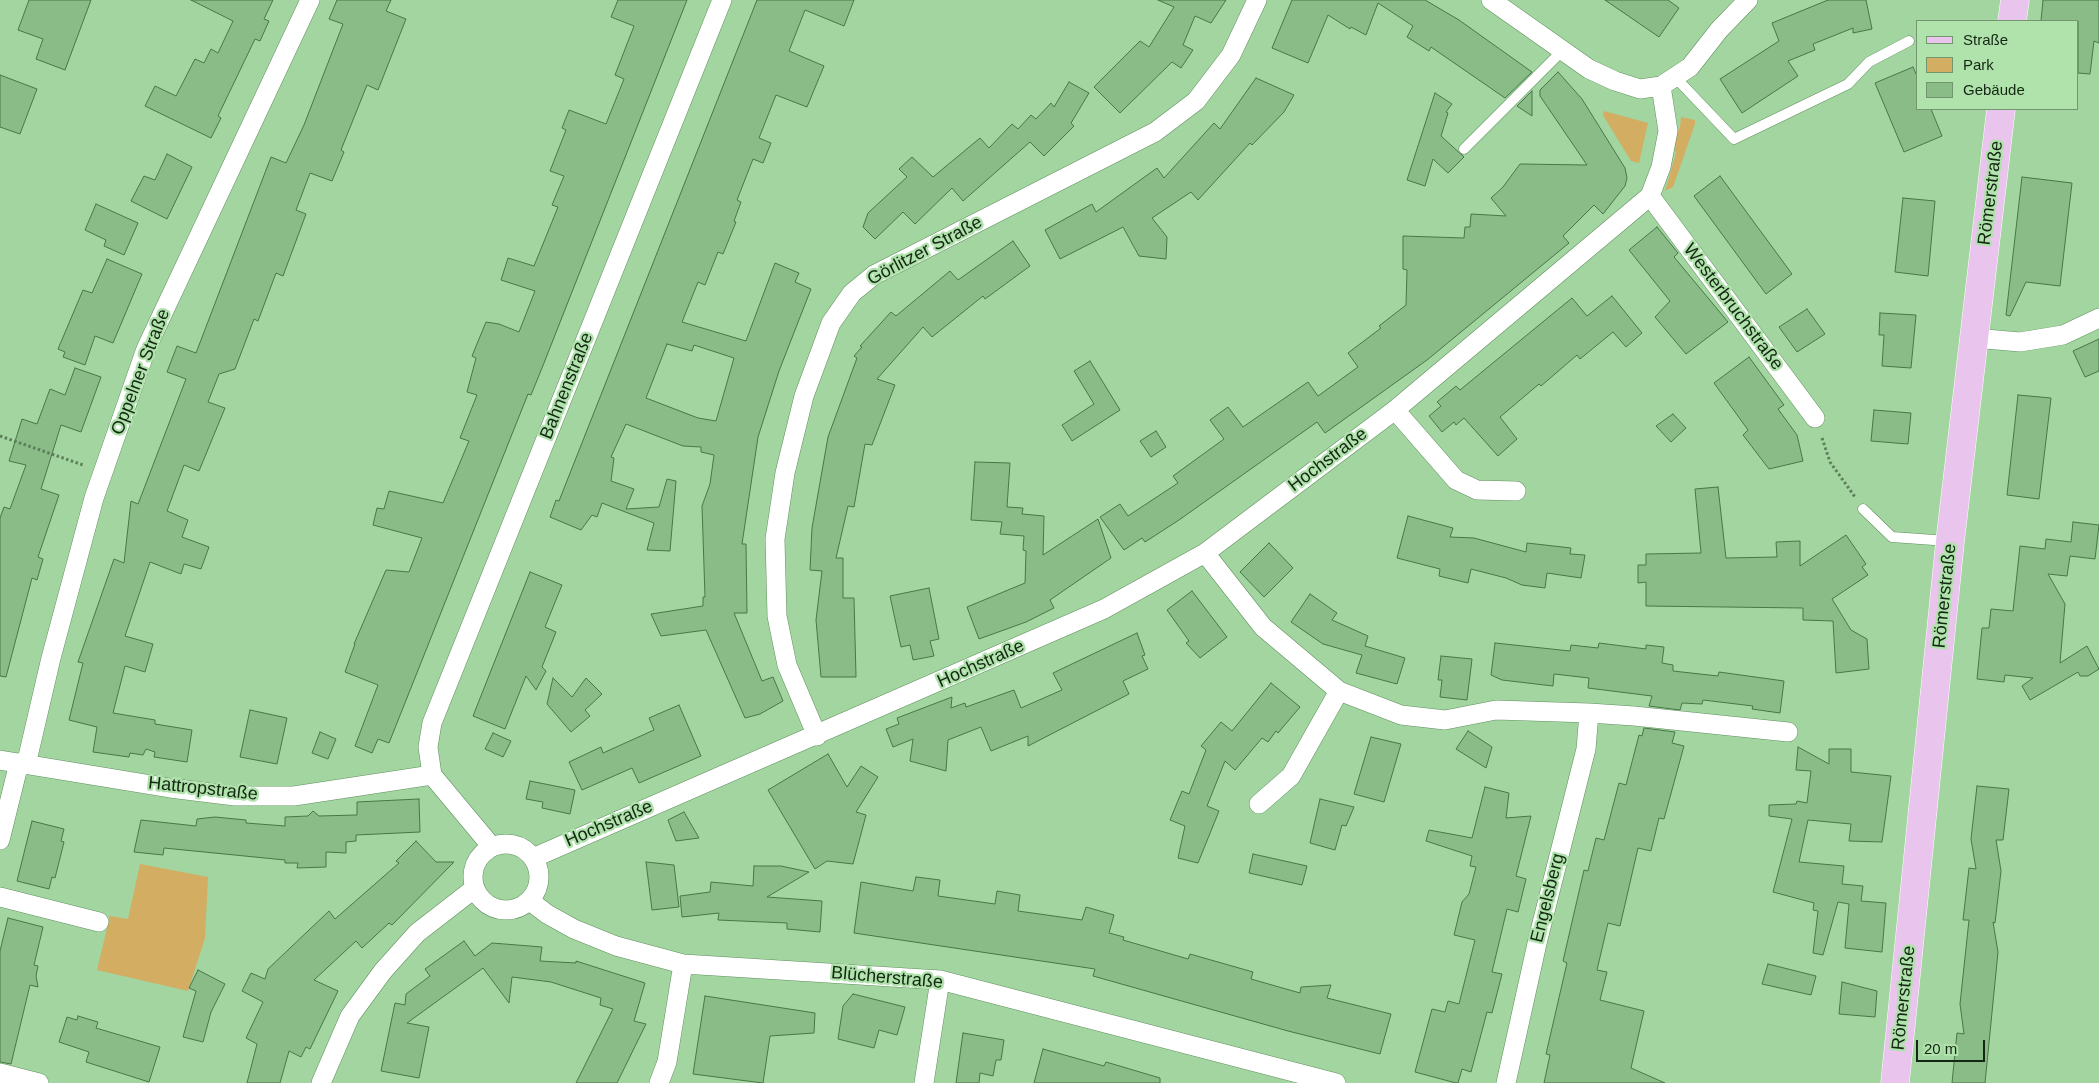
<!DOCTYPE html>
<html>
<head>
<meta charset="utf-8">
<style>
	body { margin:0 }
	#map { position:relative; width:2099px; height:1083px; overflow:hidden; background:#a3d5a0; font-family:Helvetica,sans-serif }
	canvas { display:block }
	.legend { position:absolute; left:1916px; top:20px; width:162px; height:90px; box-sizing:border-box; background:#b0e2ac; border:1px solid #72976f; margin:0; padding:6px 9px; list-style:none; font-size:15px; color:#142713 }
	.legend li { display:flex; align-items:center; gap:10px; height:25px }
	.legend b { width:25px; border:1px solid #72976f }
	.scale { position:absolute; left:1916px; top:1040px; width:69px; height:22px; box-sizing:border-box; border:2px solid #142713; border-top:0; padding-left:6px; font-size:15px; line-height:18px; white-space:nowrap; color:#142713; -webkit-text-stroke:4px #b0e2ac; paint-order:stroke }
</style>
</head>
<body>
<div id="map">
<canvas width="2099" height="1083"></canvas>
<ul class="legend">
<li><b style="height:6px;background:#e9c4ed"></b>Straße</li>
<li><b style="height:14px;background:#d2ad62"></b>Park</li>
<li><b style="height:14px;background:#8abc88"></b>Gebäude</li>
</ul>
<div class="scale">20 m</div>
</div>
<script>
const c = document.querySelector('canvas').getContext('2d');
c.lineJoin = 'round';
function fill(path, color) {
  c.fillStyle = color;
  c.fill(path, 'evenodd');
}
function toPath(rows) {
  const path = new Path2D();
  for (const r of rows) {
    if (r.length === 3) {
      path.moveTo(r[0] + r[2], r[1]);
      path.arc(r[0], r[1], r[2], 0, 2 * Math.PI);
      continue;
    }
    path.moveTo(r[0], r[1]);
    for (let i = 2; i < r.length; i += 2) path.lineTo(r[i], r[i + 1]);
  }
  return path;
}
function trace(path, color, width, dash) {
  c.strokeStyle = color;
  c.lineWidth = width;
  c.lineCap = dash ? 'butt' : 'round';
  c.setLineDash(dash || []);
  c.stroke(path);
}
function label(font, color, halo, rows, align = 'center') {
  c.font = font + ' Helvetica,sans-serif';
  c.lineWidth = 4.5;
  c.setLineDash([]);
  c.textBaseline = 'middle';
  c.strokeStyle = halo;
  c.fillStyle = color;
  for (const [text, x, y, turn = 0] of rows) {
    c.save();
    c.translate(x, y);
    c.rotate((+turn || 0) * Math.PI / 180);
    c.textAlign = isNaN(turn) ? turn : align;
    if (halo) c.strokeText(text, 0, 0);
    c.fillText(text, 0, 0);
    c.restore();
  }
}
fill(toPath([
	[1604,111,1648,123,1639,163,1631,161,1603,115],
	[1681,117,1695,120,1695,124,1673,187,1665,191,1676,153,1674,149,1677,131,1680,128],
	[140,864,208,877,205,938,188,991,97,970,110,916,128,919]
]), '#d2ad62');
const building = toPath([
	[29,0,91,0,65,70,36,59,43,39,18,30,29,0],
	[191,0,273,0,264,19,269,21,260,41,255,39,218,116,221,118,211,138,145,106,155,86,176,96,195,59,204,63,211,49,218,53,233,21,191,0],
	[337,0,391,0,386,11,406,19,378,90,367,85,341,150,344,152,332,181,310,173,296,210,306,214,283,276,276,273,258,321,254,319,235,369,219,374,208,402,225,408,199,471,184,465,167,511,188,520,182,537,209,547,201,569,184,564,181,574,150,562,125,636,153,644,145,672,125,666,113,713,155,720,155,724,192,730,187,762,154,757,155,752,146,749,143,755,130,753,129,757,93,752,97,727,69,720,83,663,78,662,114,559,124,563,131,501,138,504,140,499,186,379,167,372,177,346,196,353,271,157,286,163,304,125,343,24,329,19,337,0],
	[618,0,687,0,542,368,531,395,528,394,389,743,378,739,372,753,355,746,378,685,345,672,355,644,354,644,386,570,409,572,422,538,373,525,377,508,384,509,389,491,443,503,469,441,460,438,477,395,467,392,476,358,472,356,486,322,499,324,519,332,535,291,501,280,508,258,534,266,558,207,552,205,564,176,550,171,566,130,562,128,569,110,606,124,624,79,615,75,634,26,611,17,618,0],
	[757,0,854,0,844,26,805,10,789,51,824,66,807,107,776,95,759,138,771,143,763,163,753,159,737,200,741,202,734,221,736,222,723,254,718,252,705,285,698,282,682,322,746,341,775,263,799,273,795,282,811,289,779,371,758,437,742,544,746,544,747,613,734,613,762,681,773,677,783,701,760,714,745,718,706,630,661,636,651,614,703,606,703,597,705,597,702,506,710,484,714,455,701,452,701,447,683,446,626,424,611,457,614,458,611,481,634,489,626,509,659,507,667,479,676,481,670,551,647,550,654,523,602,503,597,517,592,515,581,530,550,517,556,500,559,501,757,0],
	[667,344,692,351,694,345,734,358,716,421,698,418,646,398,667,344],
	[1158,0,1226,0,1211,23,1195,16,1183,45,1193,50,1181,68,1172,62,1120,113,1094,87,1140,41,1149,47,1174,7,1158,0],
	[1292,0,1425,0,1459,20,1532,72,1505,98,1431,47,1429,51,1407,37,1413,26,1378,3,1366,35,1351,27,1350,29,1328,15,1308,63,1272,48,1292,0],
	[1605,0,1668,0,1679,8,1659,37,1605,0],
	[1828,0,1866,0,1872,29,1853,33,1853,28,1813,44,1815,50,1788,61,1798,76,1742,113,1720,79,1779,41,1772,23,1828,0],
	[2043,0,2099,0,2099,43,2094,41,2090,74,2078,73,2078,21,2041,21,2043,0],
	[1913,67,1918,78,1918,109,1931,109,1942,136,1904,152,1875,83,1913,67],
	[1558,72,1582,99,1625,168,1627,178,1625,186,1603,214,1594,205,1563,236,1569,243,1427,360,1325,433,1317,422,1179,520,1145,542,1142,538,1124,550,1100,517,1120,504,1128,516,1178,483,1173,476,1224,439,1210,420,1228,407,1243,427,1308,382,1318,396,1358,367,1348,353,1381,328,1379,326,1406,305,1407,270,1403,269,1403,236,1464,238,1465,227,1470,227,1471,214,1506,216,1491,198,1503,187,1520,164,1587,165,1540,96,1540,90,1558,72],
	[0,75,37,89,20,134,0,127,0,75],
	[1256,78,1294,95,1284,112,1252,145,1250,143,1198,200,1191,192,1152,218,1167,237,1166,259,1139,256,1123,227,1060,259,1045,230,1092,204,1096,212,1157,168,1164,178,1214,123,1220,129,1256,78],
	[1069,82,1089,93,1071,123,1074,126,1044,156,1030,142,963,201,952,188,915,224,903,212,875,239,863,227,868,213,907,177,899,169,912,157,933,177,980,138,989,148,1012,124,1018,129,1031,115,1036,119,1051,103,1054,107,1069,82],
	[1532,91,1532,116,1517,106,1532,91],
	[1435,93,1452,104,1446,112,1448,113,1441,136,1464,157,1448,173,1433,159,1425,186,1407,180,1435,93],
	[167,154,192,167,167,219,131,201,144,176,155,180,167,154],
	[1720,176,1792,274,1766,294,1694,196,1720,176],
	[2022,177,2072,183,2060,286,2026,282,2010,316,2006,315,2022,177],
	[1903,198,1935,201,1928,276,1895,272,1903,198],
	[96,204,138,223,124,255,104,246,106,240,85,230,96,204],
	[1657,227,1678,253,1674,257,1728,322,1686,354,1655,317,1670,301,1629,250,1657,227],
	[1013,241,1030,266,985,299,983,296,932,337,923,327,877,379,895,385,872,445,865,444,854,507,848,506,836,558,843,558,843,598,854,598,856,677,821,677,816,620,822,571,810,570,812,528,828,437,857,358,854,356,862,347,860,346,891,312,896,316,950,271,958,280,1013,241],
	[107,259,142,274,113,343,95,336,85,365,63,357,65,352,58,349,83,290,92,293,107,259],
	[1612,296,1642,333,1626,347,1613,332,1580,359,1577,355,1541,386,1539,384,1500,417,1517,439,1498,456,1464,418,1456,425,1454,422,1442,432,1429,416,1441,406,1437,402,1456,386,1460,390,1572,298,1587,316,1612,296],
	[1807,309,1825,334,1797,352,1779,327,1807,309],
	[1880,313,1916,315,1911,368,1882,366,1884,335,1879,335,1880,313],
	[2099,339,2099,371,2085,377,2073,351,2099,339],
	[1749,357,1784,405,1778,409,1797,435,1803,461,1769,469,1743,435,1748,430,1714,383,1749,357],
	[1090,361,1120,410,1072,441,1062,425,1094,404,1074,371,1090,361],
	[75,368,101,377,81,432,61,425,41,489,59,495,38,557,43,559,37,580,32,578,6,677,0,676,0,518,4,507,10,509,26,465,9,461,22,419,37,424,50,389,65,395,75,368],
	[2018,395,2051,398,2039,499,2007,495,2018,395],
	[1874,410,1911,413,1908,444,1871,441,1874,410],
	[1673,414,1686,428,1671,442,1656,426,1673,414],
	[1156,431,1166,447,1151,457,1140,441,1156,431],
	[975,462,1010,463,1007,507,1023,508,1022,514,1044,516,1043,555,1098,519,1111,558,1050,600,1054,608,1026,622,979,639,967,607,1025,583,1026,551,1023,550,1024,536,1000,534,1002,522,971,520,975,462],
	[1718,487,1726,558,1777,557,1776,542,1800,541,1800,566,1846,535,1866,564,1862,567,1868,575,1832,599,1851,630,1867,639,1869,669,1836,673,1833,621,1803,620,1803,608,1646,606,1646,582,1638,583,1638,565,1646,565,1646,554,1701,553,1695,489,1718,487],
	[1408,516,1453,528,1450,537,1474,538,1526,552,1527,543,1571,548,1570,554,1585,555,1581,578,1547,573,1545,588,1522,585,1506,578,1471,569,1468,583,1439,576,1440,569,1397,558,1408,516],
	[2073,522,2099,525,2095,559,2070,556,2067,576,2048,574,2065,604,2060,663,2087,646,2099,669,2088,676,2080,676,2078,672,2030,700,2022,686,2033,678,2005,675,2004,682,1977,679,1982,628,1989,628,1991,609,2013,611,2020,546,2045,549,2046,539,2071,542,2073,522],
	[1269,543,1293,568,1264,597,1240,572,1269,543],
	[530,572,562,585,545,627,556,632,542,667,546,671,536,690,526,676,505,729,473,716,530,572],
	[929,588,939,639,930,641,934,656,913,660,910,645,901,647,890,596,929,588],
	[1192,591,1227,637,1200,658,1186,643,1189,641,1167,610,1192,591],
	[1310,594,1337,613,1332,620,1368,636,1365,646,1405,658,1397,684,1356,673,1362,655,1323,644,1291,622,1310,594],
	[1137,633,1145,655,1142,656,1148,669,1123,681,1129,694,1028,746,1028,736,991,751,981,727,948,740,946,771,910,761,913,739,893,747,886,729,899,724,897,718,952,697,951,708,965,703,966,707,1014,690,1021,708,1062,690,1053,673,1137,633],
	[1495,643,1570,651,1571,645,1598,648,1599,643,1646,649,1646,645,1664,647,1662,663,1673,665,1673,671,1718,676,1719,672,1784,681,1780,713,1752,709,1753,706,1703,700,1702,704,1682,703,1680,710,1649,706,1652,696,1588,688,1589,678,1554,674,1553,686,1502,680,1491,675,1495,643],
	[1441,656,1472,659,1467,700,1440,697,1442,680,1438,680,1441,656],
	[553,678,572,697,586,678,602,694,585,710,590,716,571,732,547,704,553,678],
	[1271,683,1300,707,1278,733,1276,731,1268,742,1262,738,1235,770,1225,761,1207,806,1219,811,1198,863,1178,858,1185,826,1170,820,1182,791,1189,794,1206,750,1201,746,1221,722,1232,731,1271,683],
	[679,705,701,756,639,783,632,768,582,790,569,762,601,747,603,753,654,730,649,718,679,705],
	[250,710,287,718,277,764,240,757,250,710],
	[1644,728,1675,732,1672,743,1684,746,1664,819,1659,818,1651,851,1638,848,1620,926,1608,923,1597,970,1607,972,1600,1000,1644,1011,1631,1068,1665,1083,1544,1083,1550,1055,1546,1054,1567,963,1563,961,1584,870,1588,871,1596,838,1604,840,1619,783,1626,785,1639,735,1642,736,1644,728],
	[1468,731,1492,747,1486,768,1456,749,1468,731],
	[320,732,336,739,328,759,312,753,320,732],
	[493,733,511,741,503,757,485,749,493,733],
	[1371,737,1401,744,1384,802,1354,794,1371,737],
	[1798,747,1829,764,1829,749,1851,749,1851,772,1891,776,1882,842,1849,841,1851,824,1808,820,1799,862,1844,866,1842,884,1863,886,1861,901,1886,903,1882,952,1845,948,1849,904,1838,902,1823,955,1813,953,1818,911,1813,910,1814,903,1773,892,1792,819,1769,816,1769,805,1796,804,1797,801,1807,803,1811,771,1796,770,1798,747],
	[828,754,847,787,861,766,878,777,856,812,866,815,853,864,827,861,815,869,768,790,828,754],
	[530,781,575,790,570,814,542,808,543,802,526,799,530,781],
	[1977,786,2009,789,2003,840,1996,840,2001,871,1995,923,1993,922,1998,952,1985,1083,1952,1083,1957,1033,1964,1034,1960,1004,1969,920,1963,920,1969,868,1976,869,1971,839,1977,786],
	[1485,787,1509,793,1506,818,1531,816,1516,876,1526,879,1518,912,1507,909,1492,972,1502,974,1492,1013,1487,1012,1471,1072,1462,1069,1458,1083,1456,1083,1415,1072,1432,1009,1445,1012,1448,1001,1459,1004,1475,940,1454,935,1462,902,1469,894,1476,867,1470,866,1472,856,1426,841,1429,830,1472,838,1485,787],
	[419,799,420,832,356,835,356,841,346,842,346,853,326,852,326,867,297,868,298,863,285,863,285,860,164,848,163,855,134,852,141,820,196,826,197,819,215,817,246,820,246,823,285,826,285,817,308,816,313,811,319,816,357,815,357,802,419,799],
	[1320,799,1354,807,1346,826,1342,825,1335,850,1310,843,1320,799],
	[684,812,699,838,676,841,668,820,684,812],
	[32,821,64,829,61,841,64,842,55,878,52,877,49,889,17,881,32,821],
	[416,841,436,862,454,862,392,925,389,923,362,948,356,941,314,980,338,991,310,1049,306,1047,301,1057,289,1051,280,1083,247,1083,257,1044,246,1038,263,1002,242,991,251,973,265,979,268,969,329,911,335,919,399,863,396,861,416,841],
	[1253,854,1307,866,1302,885,1249,873,1253,854],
	[646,862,674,865,679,907,652,910,646,862],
	[754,866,781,866,809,872,767,897,822,901,820,932,787,929,787,923,718,920,719,913,682,917,680,896,710,892,711,882,753,886,754,866],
	[916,877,940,880,938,896,995,904,997,891,1020,895,1018,911,1082,920,1086,907,1114,915,1109,933,1124,937,1123,940,1188,959,1190,954,1253,972,1251,979,1300,993,1301,987,1331,985,1327,998,1391,1014,1380,1054,1288,1031,1093,976,1095,969,854,933,861,882,913,891,916,877],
	[8,918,43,927,34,965,38,966,36,976,38,987,30,985,11,1064,0,1062,0,951,8,918],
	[464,941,475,956,492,943,542,947,540,961,576,963,576,961,645,983,634,1021,646,1024,617,1083,576,1083,613,1009,600,1005,601,998,551,982,512,977,509,1003,483,968,407,1023,429,1027,419,1078,381,1071,395,1003,405,1005,406,994,430,976,425,969,464,941],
	[1768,964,1816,976,1811,995,1762,984,1768,964],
	[198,970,225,984,211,1012,203,1042,183,1037,196,991,189,988,198,970],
	[1842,982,1877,991,1875,1017,1839,1014,1842,982],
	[853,994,905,1007,897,1035,879,1030,874,1048,838,1039,843,1006,853,994],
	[705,996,815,1013,814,1033,770,1036,763,1083,693,1074,705,996],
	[78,1016,98,1022,96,1028,160,1047,149,1082,86,1062,89,1052,59,1042,67,1017,77,1020,78,1016],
	[963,1033,1004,1040,1001,1060,996,1060,993,1076,980,1073,979,1083,956,1083,963,1033],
	[1043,1049,1104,1066,1106,1062,1160,1078,1160,1083,1034,1083,1043,1049]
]);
fill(building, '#8abc88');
trace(building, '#487746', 1);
const service = toPath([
	[1675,77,1734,139,1848,84,1869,62,1909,41],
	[1464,149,1563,50],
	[1863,509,1892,537,1948,541]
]);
const minor = toPath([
	[1491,0,1589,69,1615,81,1640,89,1661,86,1690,67,1719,30,1748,0],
	[1650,196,1815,418],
	[1974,338,2020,342,2063,335,2099,318],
	[1395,410,1456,480,1477,490,1516,491],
	[1205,553,1263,627,1339,691,1401,715,1445,720,1496,710,1589,713,1586,749,1538,939,1506,1083],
	[1589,713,1634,716,1788,732],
	[817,736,787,665,777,616,775,539,785,473,804,396,831,323,852,293,874,275,1155,132,1196,101,1231,55,1257,0],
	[0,760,170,788,235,796,294,796,432,775,492,847],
	[26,765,51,658,94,498,146,349,310,0],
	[432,775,428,747,432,723,722,0],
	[1259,804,1291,776,1339,691],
	[0,840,19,763],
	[506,877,33],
	[533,858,1104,609,1205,553,1395,410,1650,196,1661,167,1668,131,1661,86],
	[0,897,99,922],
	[530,901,547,914,574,929,616,946,683,964,940,980,1336,1083],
	[0,1073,39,1083],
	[321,1083,350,1016,383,971,417,933,475,888],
	[659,1083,667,1062,683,964],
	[924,1083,940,980]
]);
const primary = toPath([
	[2012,21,2015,0],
	[1895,1083,1950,542,2001,109]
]);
trace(service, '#60905e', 11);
trace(minor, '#60905e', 20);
trace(primary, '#fff', 29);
trace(toPath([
	[0,436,83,465],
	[1822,438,1830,462,1855,497]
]), '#5c7f5a', 3, [2.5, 2.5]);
trace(service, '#fff', 10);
trace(minor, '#fff', 19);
trace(primary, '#e9c4ed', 28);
label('18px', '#142713', '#b0e2ac', [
	["Römerstraße",1991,193,-83],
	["Görlitzer Straße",925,251,-28],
	["Westerbruchstraße",1733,307,53],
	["Oppelner Straße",141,372,-69],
	["Bahnenstraße",567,386,-68],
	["Hochstraße",1328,460,-37],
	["Römerstraße",1945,596,-84],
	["Hochstraße",981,664,-24],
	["Hattropstraße",203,789,6],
	["Hochstraße",609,824,-23],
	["Engelsberg",1548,898,-76],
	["Blücherstraße",887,978,5],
	["Römerstraße",1904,998,-84]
]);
</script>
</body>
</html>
